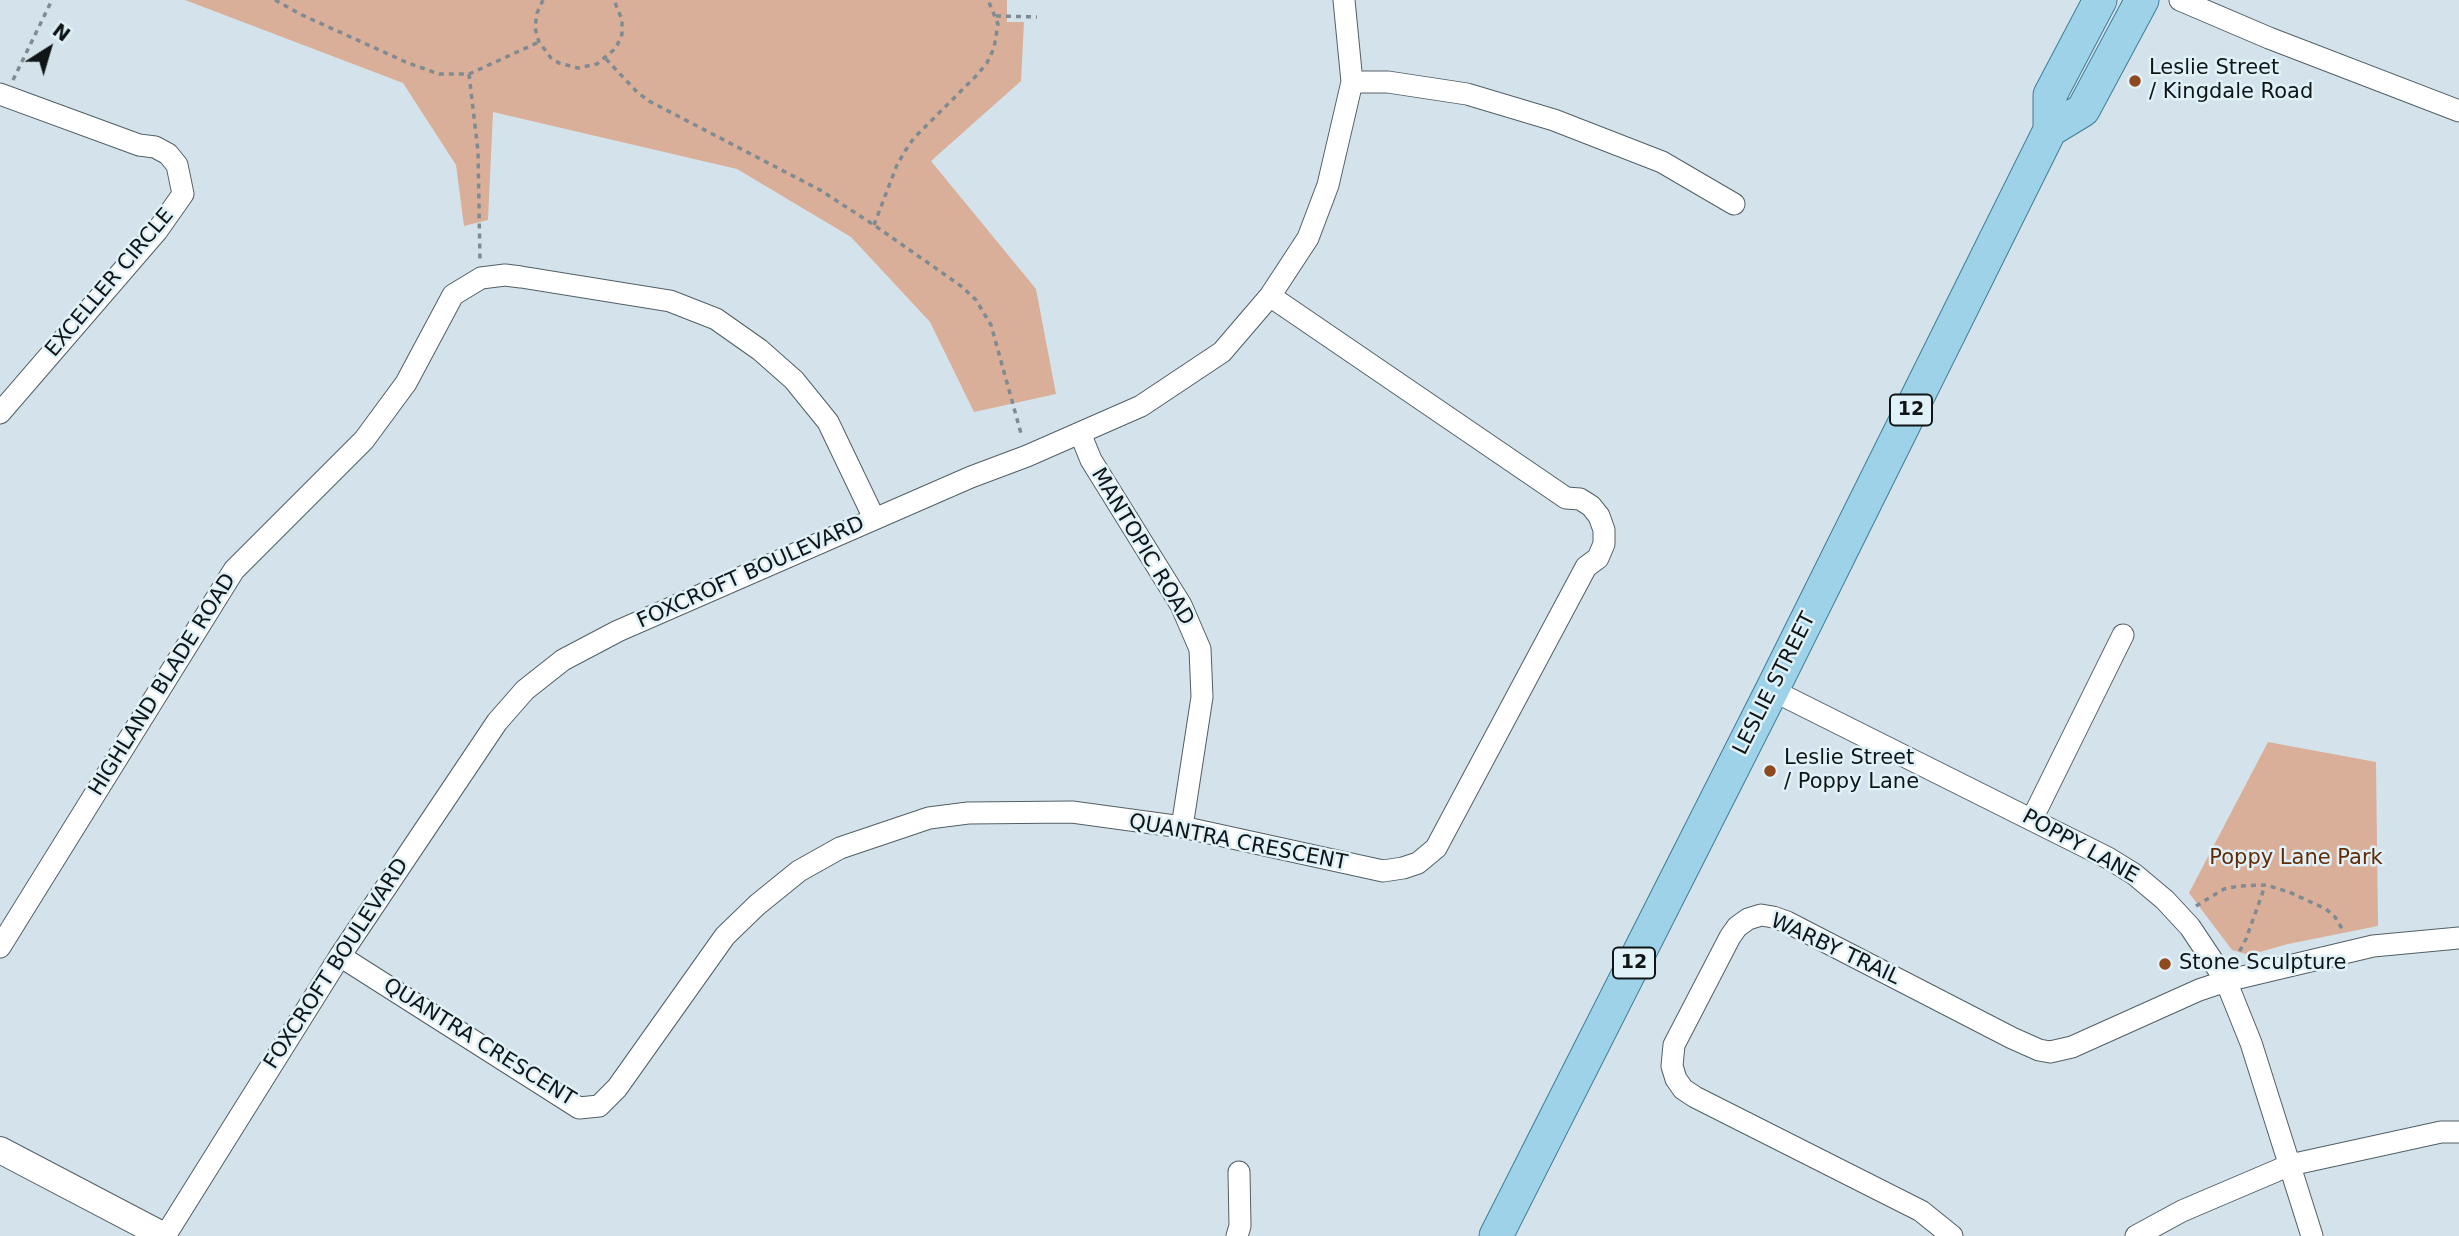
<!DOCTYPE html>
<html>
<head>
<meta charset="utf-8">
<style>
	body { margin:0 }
	#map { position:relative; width:2459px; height:1236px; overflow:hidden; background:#d4e3eb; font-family:"DejaVu Sans",sans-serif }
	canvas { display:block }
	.north { position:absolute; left:14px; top:14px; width:70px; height:70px; -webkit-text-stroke:5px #e1f1f8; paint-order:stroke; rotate:37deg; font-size:19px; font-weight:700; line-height:28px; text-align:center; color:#101618 }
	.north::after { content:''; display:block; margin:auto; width:24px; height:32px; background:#101618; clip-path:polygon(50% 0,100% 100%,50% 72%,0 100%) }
</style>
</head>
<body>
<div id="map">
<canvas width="2459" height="1236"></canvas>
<div class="north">N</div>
</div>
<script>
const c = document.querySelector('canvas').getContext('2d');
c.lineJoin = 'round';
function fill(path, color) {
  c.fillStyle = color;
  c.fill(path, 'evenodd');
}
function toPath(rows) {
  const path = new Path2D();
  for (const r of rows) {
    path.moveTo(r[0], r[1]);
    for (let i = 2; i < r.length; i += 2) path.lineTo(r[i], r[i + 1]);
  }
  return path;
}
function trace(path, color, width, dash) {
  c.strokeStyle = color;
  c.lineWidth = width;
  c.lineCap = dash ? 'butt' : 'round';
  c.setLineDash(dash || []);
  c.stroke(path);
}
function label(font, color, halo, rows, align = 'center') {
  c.font = font + ' "DejaVu Sans",sans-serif';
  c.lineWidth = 5;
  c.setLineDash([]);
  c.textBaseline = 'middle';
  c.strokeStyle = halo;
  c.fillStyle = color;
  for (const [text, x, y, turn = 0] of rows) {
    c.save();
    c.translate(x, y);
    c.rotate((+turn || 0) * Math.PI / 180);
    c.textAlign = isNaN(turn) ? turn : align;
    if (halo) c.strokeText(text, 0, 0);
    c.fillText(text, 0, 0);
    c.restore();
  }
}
fill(toPath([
	[185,0,1007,0,1007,22,1024,22,1021,81,931,161,1036,289,1056,394,974,412,930,322,851,237,737,169,493,112,488,220,464,226,456,165,403,83],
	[2268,742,2376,762,2378,926,2288,944,2249,955,2232,950,2189,893]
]), '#d9af99');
const minor = toPath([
	[2180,0,2269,38,2459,111],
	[1352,82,1388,82,1467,94,1554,120,1662,162,1734,204],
	[0,94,139,145,155,147,168,154,177,165,183,194,157,231,0,413],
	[1080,433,1091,460,1181,605,1200,649,1202,697,1182,827],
	[1772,690,2108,858,2134,874,2165,900,2190,927,2226,981,2251,1043,2312,1236],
	[2032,819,2123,635],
	[0,947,234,570,364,440,406,383,453,295,481,278,505,275,521,277,670,301,716,319,760,350,794,380,828,422,874,518],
	[340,956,579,1108,599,1106,617,1088,725,936,757,905,799,871,840,848,929,818,968,813,1072,812,1182,827,1383,871,1403,868,1418,863,1436,848,1586,567,1598,558,1604,544,1604,530,1599,516,1591,506,1580,499,1566,498,1270,296],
	[165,1236,340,956,497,722,525,690,563,660,618,631,971,477,1027,456,1141,406,1222,352,1270,296,1308,238,1328,185,1352,82,1344,0],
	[1237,1236,1240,1226,1239,1172],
	[1952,1236,1921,1211,1695,1097,1683,1089,1676,1079,1672,1066,1674,1045,1730,937,1737,927,1748,919,1761,915,1773,917,1787,922,2012,1038,2039,1050,2050,1052,2072,1047,2199,990,2226,981,2373,946,2459,938],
	[2136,1236,2182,1211,2290,1165,2441,1132,2459,1132]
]);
const tertiary = toPath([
	[0,1150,164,1236]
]);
const primary = toPath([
	[2050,130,2083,110,2142,0],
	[1496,1236,1772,690,2050,130,2050,95,2100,0]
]);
trace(minor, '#525f65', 23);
trace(tertiary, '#525f65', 28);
trace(primary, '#417d96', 35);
trace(toPath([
	[275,0,302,15,408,63,439,74,469,74,539,42],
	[543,0,537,13,535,28,539,42,551,58,559,63,578,68,597,64,616,48,622,34,622,20,614,0],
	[996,16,1037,17],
	[606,59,637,92,649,101,820,190,874,225,961,286,976,300,991,325,1022,437],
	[469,74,478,151,480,260],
	[13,80,52,0],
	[874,225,897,165,905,151,914,138,976,76,987,63,994,48,998,24,988,0],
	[2196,906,2224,889,2239,886,2266,885,2289,892,2326,909,2335,917,2344,932],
	[2235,960,2246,939,2265,886]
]), '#808b91', 3.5, [5, 5]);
trace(minor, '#fff', 21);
trace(tertiary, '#fff', 26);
trace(primary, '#9dd2e9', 33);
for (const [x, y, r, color] of [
	[2135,81,7,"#8e4a1e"],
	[1770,771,7,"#8e4a1e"],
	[2165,964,7,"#8e4a1e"]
]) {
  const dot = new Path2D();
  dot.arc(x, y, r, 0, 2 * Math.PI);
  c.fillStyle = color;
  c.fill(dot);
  trace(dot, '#e1f1f8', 2.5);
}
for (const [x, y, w] of [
	[1911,410,42],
	[1634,963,42]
]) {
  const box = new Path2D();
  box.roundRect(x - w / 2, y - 15.5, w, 31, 5);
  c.fillStyle = '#e1f1f8';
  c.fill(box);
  trace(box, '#101618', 2);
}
label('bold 19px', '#101618', null, [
	["12",1911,410],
	["12",1634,963]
]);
label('21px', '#101618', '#e1f1f8', [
	["Leslie Street",2149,69],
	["/ Kingdale Road",2149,93],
	["Leslie Street",1784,759],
	["/ Poppy Lane",1784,783],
	["Stone Sculpture",2179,964]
], 'left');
label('21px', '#101618', '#e1f1f8', [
	["EXCELLER CIRCLE",110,283,-50],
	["MANTOPIC ROAD",1142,547,59],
	["FOXCROFT BOULEVARD",751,573,-24],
	["LESLIE STREET",1775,684,-63],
	["HIGHLAND BLADE ROAD",163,685,-58],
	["QUANTRA CRESCENT",1238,843,11],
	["POPPY LANE",2080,847,29],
	["WARBY TRAIL",1835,950,25],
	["FOXCROFT BOULEVARD",337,964,-57],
	["QUANTRA CRESCENT",479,1043,32]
]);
label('21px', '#622c06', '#e1f1f8', [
	["Poppy Lane Park",2296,859]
]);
</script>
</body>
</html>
